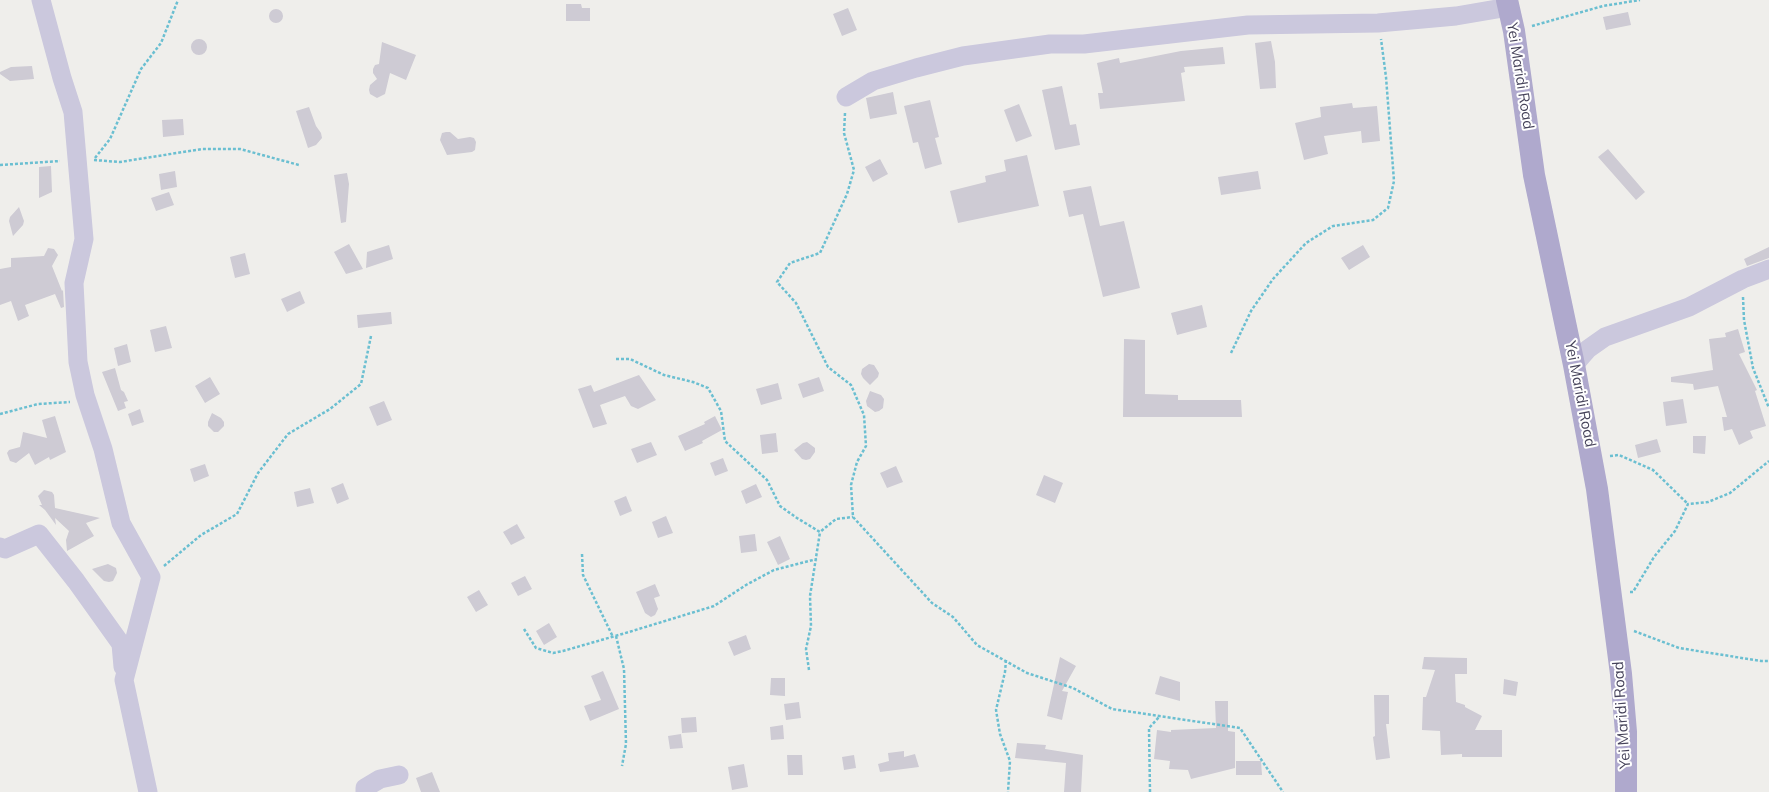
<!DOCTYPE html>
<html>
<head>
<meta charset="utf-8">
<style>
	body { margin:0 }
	canvas { display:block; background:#efeeeb }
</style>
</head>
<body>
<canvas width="1769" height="792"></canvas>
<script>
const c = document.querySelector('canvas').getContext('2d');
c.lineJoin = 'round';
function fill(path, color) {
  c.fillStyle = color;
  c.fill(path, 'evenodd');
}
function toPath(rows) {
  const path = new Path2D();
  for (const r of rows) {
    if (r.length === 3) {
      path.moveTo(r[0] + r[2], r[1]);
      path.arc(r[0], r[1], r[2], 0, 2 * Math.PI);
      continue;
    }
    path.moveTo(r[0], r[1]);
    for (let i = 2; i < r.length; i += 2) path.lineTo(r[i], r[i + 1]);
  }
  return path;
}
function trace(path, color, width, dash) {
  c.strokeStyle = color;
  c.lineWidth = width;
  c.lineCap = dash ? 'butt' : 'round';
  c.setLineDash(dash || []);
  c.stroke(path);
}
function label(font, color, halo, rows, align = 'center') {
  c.font = font + ' Mulish,sans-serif';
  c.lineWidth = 4;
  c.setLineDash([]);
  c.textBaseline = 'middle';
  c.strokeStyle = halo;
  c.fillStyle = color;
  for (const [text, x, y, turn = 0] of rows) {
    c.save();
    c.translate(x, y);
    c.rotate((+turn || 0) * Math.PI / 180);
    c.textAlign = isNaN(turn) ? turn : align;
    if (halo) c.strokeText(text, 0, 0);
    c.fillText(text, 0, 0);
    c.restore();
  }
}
fill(toPath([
	[566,4,581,4,582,8,590,8,590,21,566,21],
	[848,8,857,30,842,36,833,14],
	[276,16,7],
	[1628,12,1631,25,1606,30,1603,17],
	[199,47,8],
	[1271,41,1275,62,1276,88,1260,89,1255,43],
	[382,42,416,55,406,80,390,73,385,94,377,98,370,94,369,90,370,85,377,79,373,73,373,69,375,65,379,64],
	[1223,47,1225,64,1184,67,1185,72,1181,73,1185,101,1100,109,1098,93,1103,93,1097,63,1119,58,1120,63,1181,51],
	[32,66,34,79,10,81,0,74,0,72,11,67],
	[1062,86,1070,125,1076,124,1080,145,1055,150,1042,90],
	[893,92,897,114,870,119,866,98],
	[930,100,939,137,935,138,942,164,925,169,918,142,913,143,904,106],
	[1352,103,1353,108,1377,106,1380,141,1362,143,1361,131,1324,136,1328,154,1304,160,1295,123,1321,117,1320,107],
	[1019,104,1032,136,1016,142,1004,110],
	[309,107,316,126,321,133,322,138,316,145,308,148,296,111],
	[183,119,184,135,163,137,162,120],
	[446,132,450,132,458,139,470,137,474,138,476,142,475,150,472,152,447,155,440,140,442,133],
	[1608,149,1645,192,1636,200,1598,157],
	[1027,155,1039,206,958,223,950,191,986,182,985,176,1006,171,1004,160],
	[880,159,888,174,873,182,865,167],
	[51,166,52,192,39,198,39,167],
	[175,171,177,187,161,190,159,174],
	[1258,171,1261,189,1221,195,1218,177],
	[347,173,349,184,346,222,341,223,334,175],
	[1091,186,1100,226,1124,221,1140,288,1103,297,1083,214,1069,217,1063,191],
	[169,192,174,205,156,211,151,198],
	[19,207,24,221,23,225,13,236,9,221,10,217],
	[349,244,363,269,346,274,334,252],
	[389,245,393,259,366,268,367,252],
	[1363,245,1370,257,1349,270,1341,258],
	[1769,247,1769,258,1747,266,1744,259],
	[48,248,54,249,58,255,52,266,62,291,63,290,64,307,61,308,55,294,25,305,29,316,18,321,11,301,0,305,0,269,11,267,11,258,44,256],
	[245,253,250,274,235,278,230,257],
	[300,291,305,303,287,312,281,299],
	[1202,305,1207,327,1177,335,1171,313],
	[391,312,392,324,358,328,357,315],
	[166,326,172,348,155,352,150,330],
	[1738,329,1745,352,1739,354,1757,390,1755,391,1766,426,1750,431,1753,438,1739,445,1732,429,1724,431,1722,417,1727,417,1718,386,1694,390,1693,384,1671,382,1671,377,1713,370,1709,339,1726,337,1725,333],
	[1124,339,1145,340,1145,394,1178,395,1178,400,1241,400,1242,417,1123,417],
	[127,344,131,362,118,366,114,348],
	[869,364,874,365,879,373,878,377,870,385,863,378,861,374,862,369],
	[115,368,121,390,124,392,128,401,124,402,126,408,118,411,102,372],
	[639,375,656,400,638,409,631,406,625,396,600,405,607,424,593,428,578,389,591,385,594,392],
	[210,377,220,394,205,403,195,386],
	[819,377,824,391,803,398,798,384],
	[778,383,782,399,761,405,756,389],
	[870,391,881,395,884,399,883,408,879,411,875,412,867,406,866,401],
	[1683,399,1687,423,1666,426,1663,402],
	[384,401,392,420,377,426,369,407],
	[140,409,144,422,132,426,128,414],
	[212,413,221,418,224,422,224,426,218,432,214,432,208,426,208,422],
	[55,416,66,452,50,460,49,457,35,465,29,453,16,463,10,461,7,453,9,450,20,447,23,432,47,438,42,420],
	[715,416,722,430,702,441,703,443,685,451,678,436,705,424,704,422],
	[776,433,778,452,762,454,760,435],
	[1693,436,1706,436,1705,454,1693,453],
	[1657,439,1661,452,1638,458,1635,445],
	[651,442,657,455,637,463,631,449],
	[807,442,815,448,815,452,810,459,806,460,802,459,794,450,803,443],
	[723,458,728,471,715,476,710,463],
	[205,464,209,476,194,482,190,469],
	[896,466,903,482,887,488,880,473],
	[1044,475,1063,483,1055,503,1036,495],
	[343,483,349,499,337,504,331,488],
	[756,484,762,497,746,504,741,491],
	[310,488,314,503,297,507,294,492],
	[44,490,52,492,54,495,55,508,100,518,86,523,94,536,67,551,66,540,69,531,55,518,56,525,45,510,39,505,42,505,38,496],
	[626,496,632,511,620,516,614,501],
	[666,516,673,533,658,538,652,522],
	[517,524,525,538,511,545,503,532],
	[755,534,757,551,741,553,739,536],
	[780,536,790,559,778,565,767,542],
	[108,564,116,568,117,573,113,581,109,582,104,581,92,569],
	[525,576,532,589,518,596,511,583],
	[655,584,660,596,654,598,658,609,655,615,651,617,645,613,636,592],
	[479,590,488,605,476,612,467,597],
	[549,623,557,637,544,645,536,631],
	[746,635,751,649,734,656,728,642],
	[1060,657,1076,666,1062,691,1068,692,1062,720,1047,716],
	[1424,657,1467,658,1467,674,1455,674,1456,702,1465,705,1465,707,1482,716,1475,730,1502,730,1502,757,1462,757,1462,754,1441,755,1440,731,1422,730,1423,697,1426,697,1435,670,1422,669],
	[603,671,619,709,590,721,584,706,601,700,591,676],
	[1160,676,1180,682,1180,701,1155,694],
	[771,678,785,678,785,696,770,695],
	[1504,679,1518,682,1516,696,1503,694],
	[1374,695,1389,695,1389,724,1386,724,1390,758,1376,760,1373,737,1375,736],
	[1215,701,1228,701,1228,731,1235,732,1235,768,1191,779,1188,770,1169,769,1170,761,1154,759,1157,730,1171,732,1171,730,1216,728],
	[799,702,801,718,786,720,784,704],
	[696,717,697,732,682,733,681,718],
	[783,725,784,739,771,740,770,727],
	[681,734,683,748,670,749,668,736],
	[1017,743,1046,745,1045,749,1083,755,1081,792,1064,792,1066,763,1015,758],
	[904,751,904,757,915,754,919,767,880,772,878,764,889,761,888,753],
	[787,755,802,755,803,775,788,775],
	[854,755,856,768,844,770,842,757],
	[1236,761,1261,761,1262,775,1236,775],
	[744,764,748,787,732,790,728,767],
	[432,772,440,792,421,792,416,778]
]), '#cecbd4');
trace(toPath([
	[1532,26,1603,6,1640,0],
	[845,113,844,133,854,170,847,194,820,253,790,263,777,282,796,303,828,367,851,385,864,415,866,446,857,462,851,485,853,517,932,603,953,617,977,645,1027,673,1073,688,1112,709,1240,728,1283,792],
	[95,158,110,139,141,69,161,43,178,0],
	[94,160,120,162,202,149,240,149,299,165],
	[0,165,60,161],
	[1743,297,1744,320,1753,368,1769,408],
	[1231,353,1251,311,1273,279,1306,243,1333,226,1373,220,1388,208,1394,181,1386,77,1381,39],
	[616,359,630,359,664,375,693,382,708,388,721,411,725,441,767,480,780,506,797,518,820,532,836,519,853,517],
	[0,414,38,404,70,402],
	[1610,456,1619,455,1653,470,1688,504],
	[582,554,583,575,613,637],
	[164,566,201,535,237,514,258,473,288,434,330,409,361,384,371,336],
	[1630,592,1633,592,1654,557,1675,531,1688,504,1708,502,1730,493,1769,461],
	[524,629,536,648,553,653,563,651,629,632,714,606,746,585,774,570,817,559],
	[1634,631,1679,648,1761,661,1769,661],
	[616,636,624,669,626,744,622,766],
	[1006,660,1005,672,996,710,1000,734,1010,761,1008,792],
	[809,670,806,649,811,626,810,596,820,532],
	[1150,792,1149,728,1160,716]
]), '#6bbfd1', 2.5, [3, 2]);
trace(toPath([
	[41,0,62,78,73,112,84,239,74,283,78,362,85,395,103,449,121,523,151,577,124,680,148,792],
	[846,97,873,81,916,68,963,56,1050,44,1084,44,1248,25,1378,23,1456,16,1509,7],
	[1574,365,1588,349,1605,337,1689,307,1743,279,1769,269],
	[0,547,5,549,39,534,76,581,121,644,123,667],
	[365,792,365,788,380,779,399,775]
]), '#cbc8dd', 19);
trace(toPath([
	[1507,0,1514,31,1534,175,1574,365,1597,489,1621,674,1626,732,1626,792]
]), '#afa9cd', 22);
label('15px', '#46435a', '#fff', [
	["Yei Maridi Road",1520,76,81],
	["Yei Maridi Road",1580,394,79],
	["Yei Maridi Road",1622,715,-94]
]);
</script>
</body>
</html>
